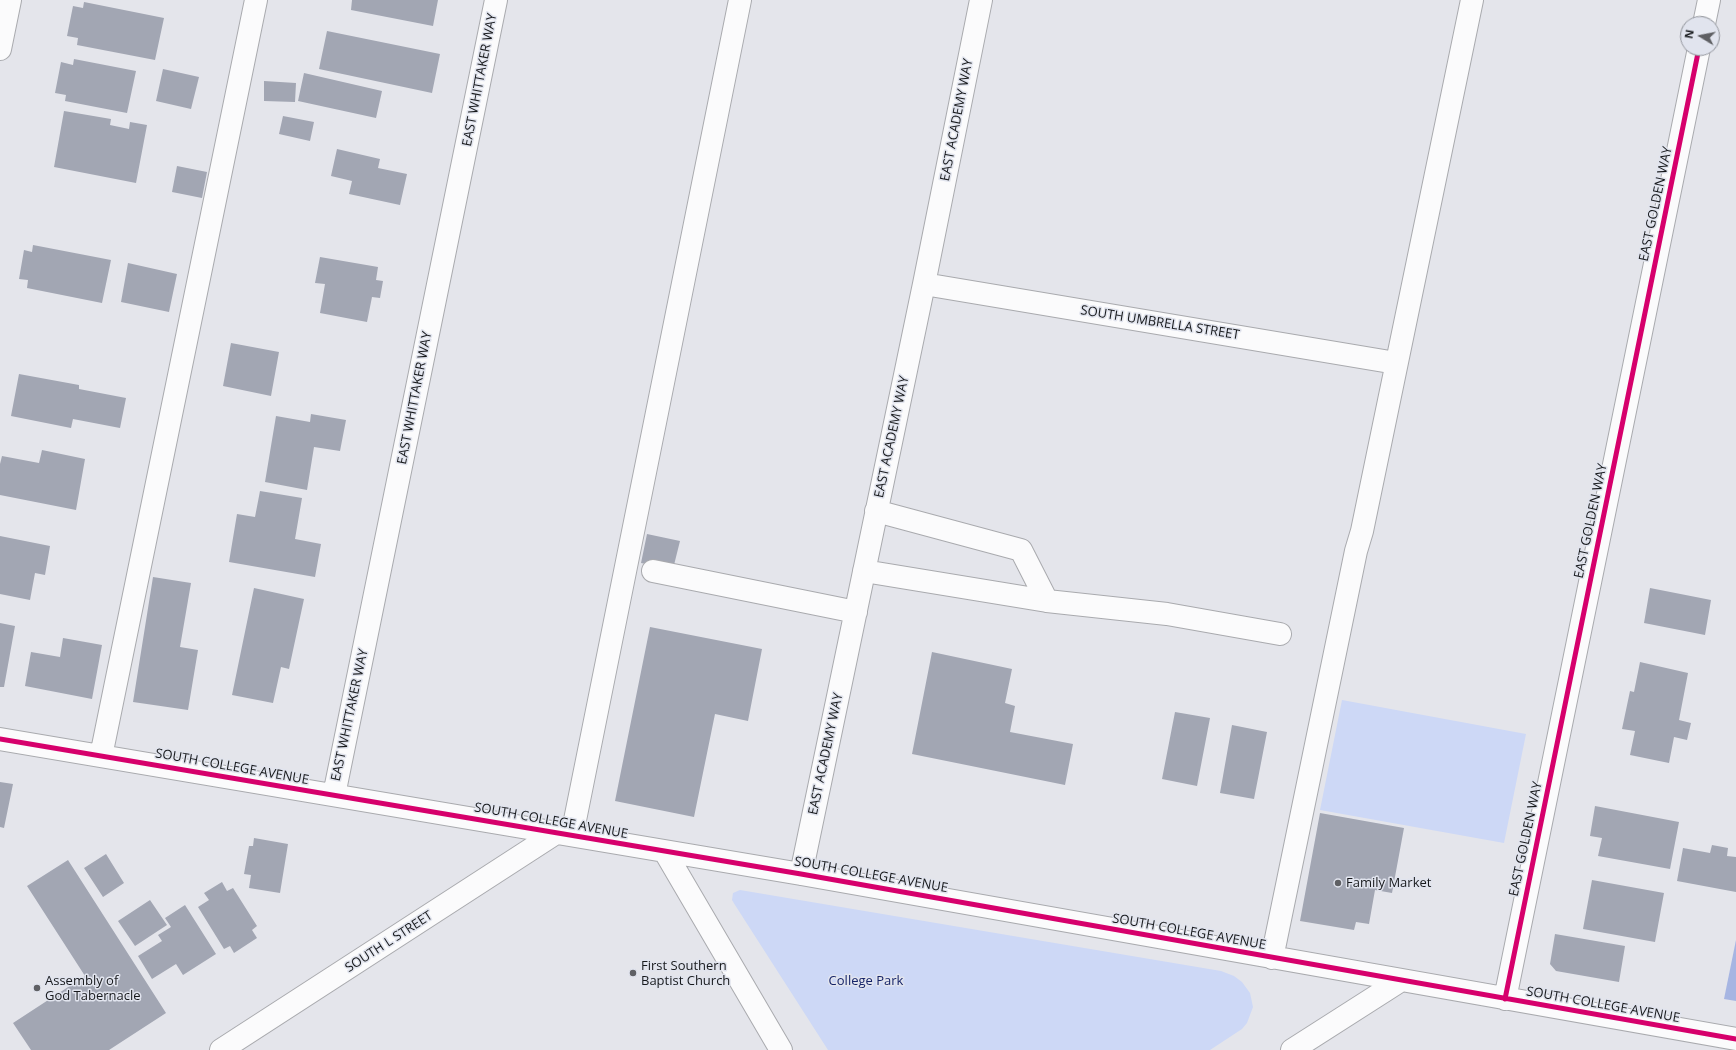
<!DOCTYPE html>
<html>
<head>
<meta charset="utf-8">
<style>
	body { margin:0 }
	#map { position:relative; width:1736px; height:1050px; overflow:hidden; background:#e4e5eb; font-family:"Open Sans",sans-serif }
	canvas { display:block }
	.north { position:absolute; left:1680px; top:16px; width:40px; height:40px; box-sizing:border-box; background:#e1e4ee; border:1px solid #90939a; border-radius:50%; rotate:280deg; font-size:11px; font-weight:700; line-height:16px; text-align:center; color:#17191c }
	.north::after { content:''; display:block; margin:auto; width:14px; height:18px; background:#5f6064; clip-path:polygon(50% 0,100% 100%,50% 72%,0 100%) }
</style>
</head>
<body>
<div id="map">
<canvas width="1736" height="1050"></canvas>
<div class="north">N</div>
</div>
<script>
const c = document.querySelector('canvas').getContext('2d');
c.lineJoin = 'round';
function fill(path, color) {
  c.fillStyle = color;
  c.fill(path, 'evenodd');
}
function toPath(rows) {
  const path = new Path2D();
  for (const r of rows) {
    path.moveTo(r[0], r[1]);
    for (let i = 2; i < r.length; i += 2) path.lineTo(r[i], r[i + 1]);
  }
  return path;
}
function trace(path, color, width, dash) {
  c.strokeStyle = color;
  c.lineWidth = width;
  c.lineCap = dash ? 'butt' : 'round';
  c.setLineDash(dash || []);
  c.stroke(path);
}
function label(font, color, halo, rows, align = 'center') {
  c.font = font + ' "Open Sans",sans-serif';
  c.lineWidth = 3;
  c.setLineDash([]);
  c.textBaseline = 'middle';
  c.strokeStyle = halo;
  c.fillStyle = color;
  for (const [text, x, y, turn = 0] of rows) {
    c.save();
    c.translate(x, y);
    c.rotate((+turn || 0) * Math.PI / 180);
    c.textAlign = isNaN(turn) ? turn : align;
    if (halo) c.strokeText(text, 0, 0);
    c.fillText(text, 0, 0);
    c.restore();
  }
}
fill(toPath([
	[1342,700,1526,734,1504,843,1320,810],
	[740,890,1221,971,1234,976,1242,982,1250,993,1253,1007,1247,1023,1242,1029,1210,1050,828,1050,735,905,732,900,733,893]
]), '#cdd8f6');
fill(toPath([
	[1736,940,1736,1001,1724,999]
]), '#a6b5e2');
fill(toPath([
	[352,0,438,0,433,26,351,10],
	[84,2,164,18,155,60,77,45,78,38,67,36,73,6,83,8],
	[327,31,440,54,432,93,319,69],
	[74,59,136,71,127,113,65,101,66,95,55,93,61,62,73,65],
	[163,69,199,77,191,109,156,101],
	[304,73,382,91,376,118,298,101],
	[264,81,296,83,295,102,264,101],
	[64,111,111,119,110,125,129,129,130,122,147,125,136,183,54,167],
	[283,116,314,122,310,141,279,134],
	[337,149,380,159,378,168,407,174,400,205,349,194,352,181,331,176],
	[177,166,207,172,202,198,172,192],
	[33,245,111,260,102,303,27,288,28,280,19,279,24,250,32,252],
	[320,257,378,267,376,280,383,281,380,298,372,297,367,322,320,313,325,284,315,283],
	[128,263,177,274,169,312,121,302],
	[231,343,279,352,271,396,223,386],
	[19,374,79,385,79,389,126,398,120,428,73,419,71,428,11,416],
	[311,414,346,420,340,451,314,447,307,490,265,482,276,416,310,422],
	[42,450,85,459,76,510,0,495,0,464,2,456,39,463],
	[260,491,302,498,295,539,321,544,315,577,229,562,237,514,255,517],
	[647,534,680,541,673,569,641,563],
	[0,536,50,546,45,575,35,573,30,600,0,594],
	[153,577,191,583,180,647,198,650,188,710,133,702],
	[254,588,304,599,289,669,281,667,273,703,232,695],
	[1650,588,1711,600,1705,635,1644,623],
	[0,623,15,626,4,687,0,687],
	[650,627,762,649,748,721,715,714,694,817,615,801],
	[63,638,102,645,92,699,25,686,31,652,60,657],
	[932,652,1012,669,1005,703,1015,706,1010,732,1073,744,1065,785,912,754],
	[1640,662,1688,673,1679,720,1691,723,1687,740,1674,737,1669,763,1630,755,1635,731,1622,729,1630,691,1634,692],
	[1175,712,1210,718,1197,786,1162,779],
	[1232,725,1267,732,1254,799,1220,793],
	[0,782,13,784,4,828,0,827],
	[1595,806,1679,822,1670,869,1598,856,1602,838,1590,836],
	[1320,813,1404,828,1392,893,1375,890,1369,924,1356,922,1354,930,1300,921],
	[254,838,288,844,280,893,249,888,251,875,244,874,249,846,253,846],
	[1712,845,1728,848,1727,856,1736,857,1736,892,1677,881,1683,848,1710,853],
	[106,854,124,883,103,897,84,868],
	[68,860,166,1013,109,1050,31,1050,13,1023,85,976,27,886],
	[1592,880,1664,893,1655,942,1583,929],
	[222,882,227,891,233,888,257,926,252,930,257,938,234,953,230,946,224,949,198,907,209,900,204,893],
	[150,900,167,925,135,946,118,921],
	[185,905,216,954,183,975,176,964,152,979,138,956,162,941,158,935,171,927,165,918],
	[1555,934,1625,946,1619,982,1556,971,1550,964]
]), '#a2a6b3');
const minor = toPath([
	[1704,24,1709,0],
	[0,49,10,0],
	[924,284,1396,363],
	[876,511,1021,550,1047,601],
	[653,571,856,612],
	[864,571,1047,601,1167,614,1280,634],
	[0,739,801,874,1736,1039],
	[101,756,256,0],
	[334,795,496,0],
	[572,835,740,0],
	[665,852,781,1050],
	[801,874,924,284,981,0],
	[1272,958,1356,551,1362,531,1472,0],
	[1505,999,1699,48],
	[221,1050,556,833],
	[1292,1050,1400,981]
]);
trace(minor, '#a9aaae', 24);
trace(minor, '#fbfbfc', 22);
trace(toPath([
	[0,739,801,874,1736,1039],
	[1505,999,1699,48]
]), '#d6006c', 5);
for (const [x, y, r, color] of [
	[1338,883,4,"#5f6064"],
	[633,973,4,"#5f6064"],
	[37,988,4,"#5f6064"]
]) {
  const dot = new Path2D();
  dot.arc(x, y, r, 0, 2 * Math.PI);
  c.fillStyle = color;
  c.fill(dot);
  trace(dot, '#e1e4ee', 1.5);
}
label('13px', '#17191c', '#e1e4ee', [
	["EAST WHITTAKER WAY",480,80,-79],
	["EAST ACADEMY WAY",957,120,-79],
	["EAST GOLDEN WAY",1656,204,-78],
	["SOUTH UMBRELLA STREET",1160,323,9],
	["EAST WHITTAKER WAY",415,398,-79],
	["EAST ACADEMY WAY",892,437,-78],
	["EAST GOLDEN WAY",1591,521,-78],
	["EAST WHITTAKER WAY",350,715,-78],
	["EAST ACADEMY WAY",826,754,-78],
	["SOUTH COLLEGE AVENUE",232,767,10],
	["SOUTH COLLEGE AVENUE",551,821,10],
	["EAST GOLDEN WAY",1526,839,-78],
	["SOUTH COLLEGE AVENUE",871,875,10],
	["SOUTH COLLEGE AVENUE",1189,932,10],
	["SOUTH L STREET",389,942,-33],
	["SOUTH COLLEGE AVENUE",1603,1005,10]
]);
label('13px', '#17191c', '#e1e4ee', [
	["Family Market",1346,883],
	["First Southern",641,966],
	["Baptist Church",641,981],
	["Assembly of",45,981],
	["God Tabernacle",45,996]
], 'left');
label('13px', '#162469', '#e1e4ee', [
	["College Park",866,981]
]);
</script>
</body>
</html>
